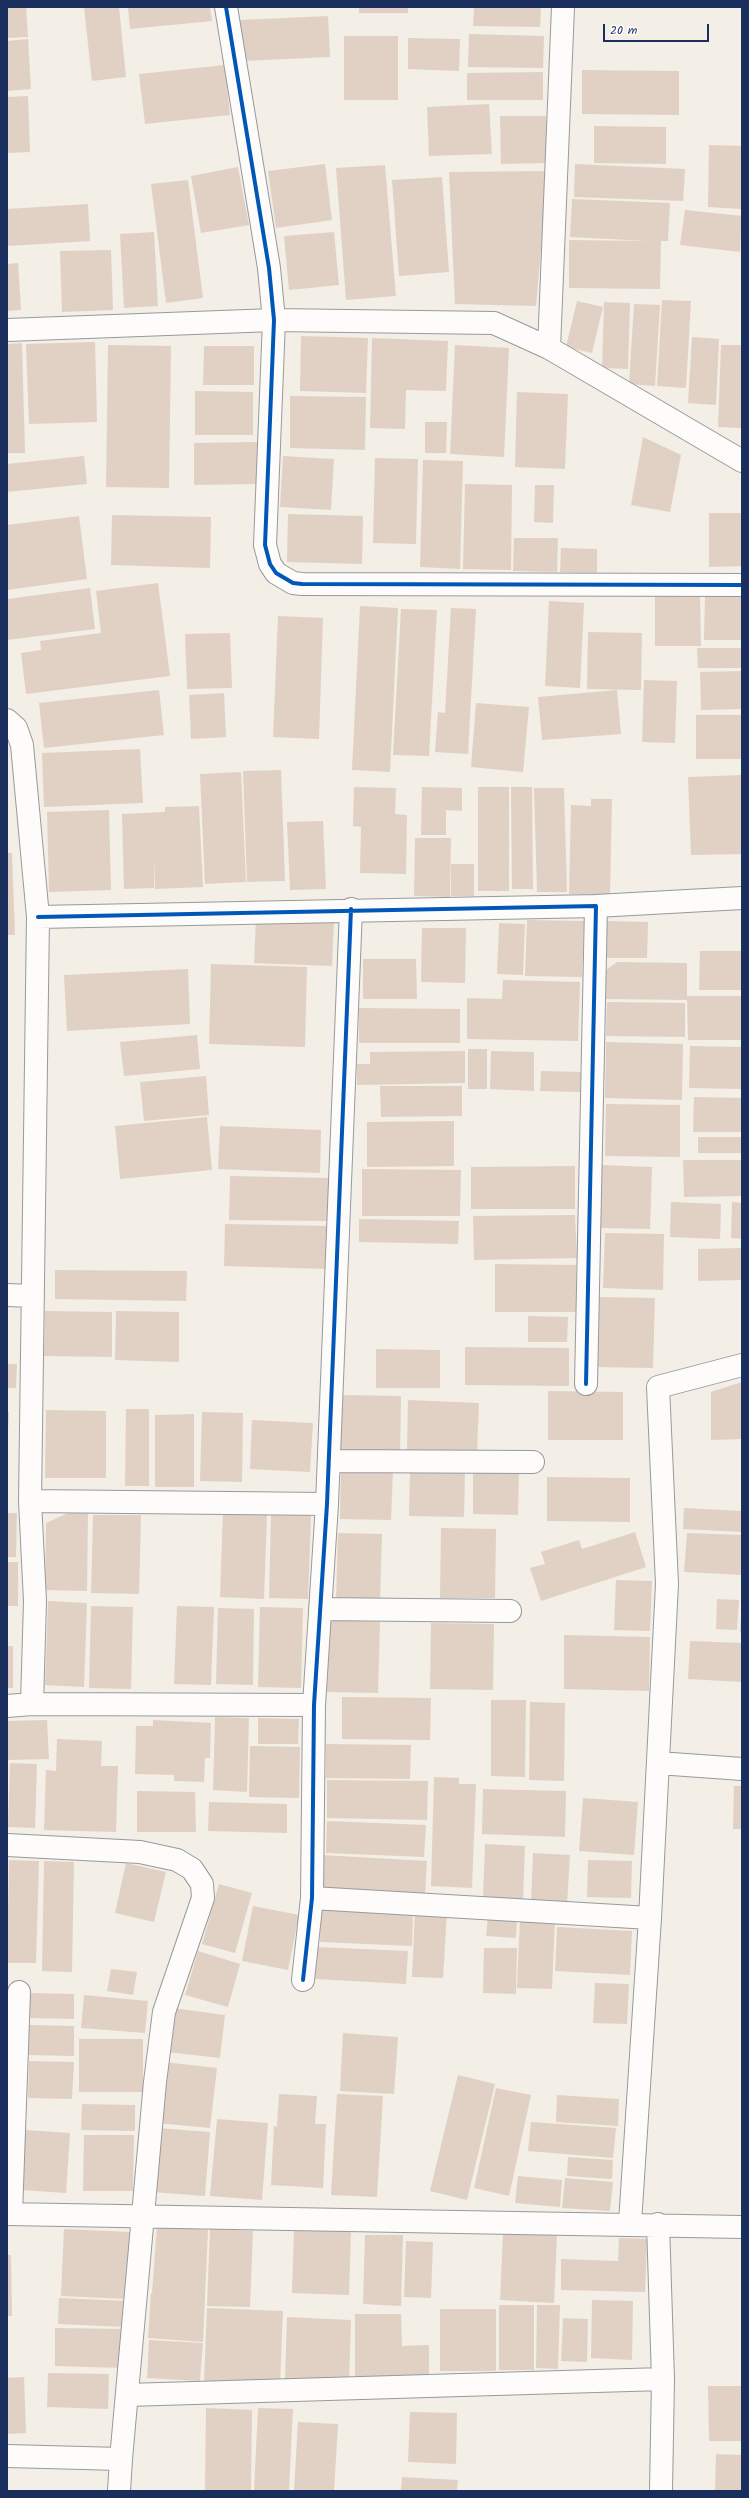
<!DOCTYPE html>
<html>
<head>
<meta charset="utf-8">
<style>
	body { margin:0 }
	#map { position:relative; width:749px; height:2498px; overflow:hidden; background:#f3eee6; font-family:Kalam,sans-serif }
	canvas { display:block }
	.frame { position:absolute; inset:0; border:8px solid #1b2f5e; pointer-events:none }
	.scale { position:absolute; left:603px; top:24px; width:106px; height:18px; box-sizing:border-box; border:2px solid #1b2f5e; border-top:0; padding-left:5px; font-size:12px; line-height:14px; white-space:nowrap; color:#1b2f5e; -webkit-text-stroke:3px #fff; paint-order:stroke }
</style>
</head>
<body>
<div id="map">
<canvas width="749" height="2498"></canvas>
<div class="frame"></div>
<div class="scale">20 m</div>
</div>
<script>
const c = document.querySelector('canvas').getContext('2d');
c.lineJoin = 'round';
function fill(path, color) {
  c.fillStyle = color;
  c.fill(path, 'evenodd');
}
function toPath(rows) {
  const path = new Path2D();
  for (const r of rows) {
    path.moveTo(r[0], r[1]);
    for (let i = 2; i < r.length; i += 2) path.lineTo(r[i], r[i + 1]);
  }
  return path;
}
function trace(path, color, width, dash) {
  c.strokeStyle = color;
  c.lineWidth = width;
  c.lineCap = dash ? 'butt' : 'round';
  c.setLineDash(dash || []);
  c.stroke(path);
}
fill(toPath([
	[7,7,26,7,28,37,7,38],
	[84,7,119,7,126,77,92,81],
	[128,7,210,7,212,21,130,29],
	[359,7,408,7,408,13,359,13],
	[474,7,541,7,540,27,473,26],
	[328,16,330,57,242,61,240,20],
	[469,34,544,36,543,68,468,67],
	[344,36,398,36,398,100,344,100],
	[408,38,460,39,459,71,408,69],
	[28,39,31,89,7,91,7,41],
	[225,65,230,115,145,124,139,74],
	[582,70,679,71,679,115,582,114],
	[543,72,543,100,467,100,467,73],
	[28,96,30,152,7,153,7,97],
	[489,104,492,154,429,156,427,107],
	[500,116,546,116,547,163,501,164],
	[594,126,666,127,666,164,594,163],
	[709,145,742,146,742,209,708,207],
	[325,164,332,220,276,228,268,171],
	[575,164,685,169,683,201,574,197],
	[385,165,396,296,346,300,336,168],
	[238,167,249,225,201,233,191,176],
	[548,171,536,306,455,304,449,172],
	[442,177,449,272,399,276,392,180],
	[188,180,203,298,166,303,151,184],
	[572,199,670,203,668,241,661,241,660,289,569,288,569,240,647,241,570,237],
	[88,204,90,241,7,246,7,209],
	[685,210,742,216,740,252,680,245],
	[154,232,158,306,124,308,120,234],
	[334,232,339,285,289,290,284,236],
	[111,250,113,310,62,312,60,251],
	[18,263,21,310,7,311,7,264],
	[662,300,691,301,686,388,657,386],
	[577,301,603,307,592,353,566,347],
	[604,302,630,303,628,369,602,368],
	[634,304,660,305,655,386,629,384],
	[301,336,368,338,366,393,300,391],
	[692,337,719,339,716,405,688,403],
	[372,338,448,341,446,391,406,390,405,429,370,428],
	[95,342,97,422,29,424,26,344],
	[22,343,25,453,7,453,7,344],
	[108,345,171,346,169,488,106,487],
	[455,345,509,348,504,457,450,454],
	[721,345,742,345,742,428,718,427],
	[204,346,254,346,254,385,203,385],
	[195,391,253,392,253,435,195,435],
	[517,392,568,394,565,469,515,467],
	[290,396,366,397,365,450,290,448],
	[425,422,447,422,446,453,425,453],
	[643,437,681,455,670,512,631,505],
	[257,442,258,484,194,485,194,443],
	[84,456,87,484,7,492,7,464],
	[283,456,334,459,331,510,280,507],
	[375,458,418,459,416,544,373,543],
	[423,460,463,461,460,569,420,567],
	[465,484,512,485,511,570,463,569],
	[535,485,554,485,553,523,534,522],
	[709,513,742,513,742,566,709,567],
	[288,514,363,516,362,564,287,562],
	[112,515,211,517,210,568,111,565],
	[79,516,87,579,7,590,7,525],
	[514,538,558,538,557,572,513,571],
	[561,548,597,549,597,573,560,572],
	[158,583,170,676,26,694,21,653,41,650,40,641,101,633,96,591],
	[90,588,95,629,7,640,7,599],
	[655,596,700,596,701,646,655,646],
	[705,596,742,596,742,640,704,640],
	[549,601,584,603,580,688,545,686],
	[360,606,398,608,390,772,352,770],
	[451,608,476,609,468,754,435,752,438,712,445,713],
	[401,609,437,610,429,756,393,755],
	[278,616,323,618,319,739,273,737],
	[588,632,642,633,641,690,587,689],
	[230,633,232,688,187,689,185,634],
	[697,648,742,648,742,668,698,668],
	[742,671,742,709,701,710,700,672],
	[644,680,677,681,675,743,642,742],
	[159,690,164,735,44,748,39,703],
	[617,690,621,734,542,740,538,697],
	[224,693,226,737,191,739,189,695],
	[476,703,529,707,523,772,471,767],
	[696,715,742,715,742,759,696,759],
	[140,749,143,803,44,807,42,753],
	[281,770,285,881,247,882,243,771],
	[241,772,246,882,205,884,200,774],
	[742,775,742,854,691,855,688,777],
	[354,787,396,788,395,814,407,815,406,874,360,873,361,827,353,826],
	[422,787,462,788,462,811,446,810,446,835,421,835],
	[478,787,509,787,509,891,478,891],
	[511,787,532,787,533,889,512,889],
	[534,788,564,788,567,892,537,892],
	[591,799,612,799,610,895,569,894,571,805,591,806],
	[199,806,203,887,155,889,154,857,154,888,124,889,122,814,165,812,165,807],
	[109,810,111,890,49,892,47,812],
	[323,821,326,889,290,890,287,822],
	[415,838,451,838,450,897,414,896],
	[7,853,12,853,15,935,7,935],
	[451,864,474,864,474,896,451,896],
	[256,919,334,921,332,966,254,963],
	[527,920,584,921,582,977,525,976],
	[603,921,648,922,647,958,603,958],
	[499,923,525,924,523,975,497,974],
	[422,928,466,928,465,983,421,982],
	[700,951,742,951,742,990,699,990],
	[363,959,416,959,417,999,363,999],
	[617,962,687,963,687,1000,606,999,606,970],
	[211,964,307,967,305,1047,209,1044],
	[188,969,190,1024,67,1031,64,975],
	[503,980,580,982,578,1041,467,1039,467,998,502,999],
	[687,996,742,996,742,1040,688,1040],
	[607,1002,685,1003,685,1037,606,1036],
	[359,1008,460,1009,460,1043,359,1043],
	[197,1035,200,1069,124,1076,120,1042],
	[606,1042,683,1044,682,1100,605,1098],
	[690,1046,742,1047,742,1089,689,1088],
	[468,1049,487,1049,487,1089,468,1089],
	[465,1051,465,1083,357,1085,357,1064,370,1064,370,1052],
	[491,1051,534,1052,534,1091,490,1089],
	[541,1071,581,1072,580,1092,540,1091],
	[206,1076,209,1115,144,1121,140,1082],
	[380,1086,462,1086,462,1116,381,1117],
	[694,1097,742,1098,742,1132,693,1132],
	[606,1104,680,1105,680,1157,605,1156],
	[207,1117,212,1170,120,1179,115,1126],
	[454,1121,454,1166,367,1167,367,1122],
	[220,1126,321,1130,320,1173,218,1169],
	[698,1137,742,1137,742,1153,698,1153],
	[683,1160,742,1160,742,1196,684,1197],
	[602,1165,652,1167,650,1229,601,1228],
	[575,1166,575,1209,471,1209,471,1167],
	[362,1169,461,1170,460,1216,362,1216],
	[230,1176,329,1178,328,1221,229,1220],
	[671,1202,721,1204,720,1239,670,1237],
	[732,1202,742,1203,742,1239,731,1238],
	[575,1215,577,1258,474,1260,473,1216],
	[359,1219,459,1221,458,1244,359,1242],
	[225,1224,329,1226,328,1269,224,1266],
	[605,1233,664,1234,663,1290,603,1288],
	[742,1248,742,1280,698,1281,698,1249],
	[495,1264,576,1265,576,1312,495,1312],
	[55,1270,187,1271,186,1301,55,1299],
	[597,1297,655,1298,653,1368,595,1367],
	[45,1311,112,1312,112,1357,44,1356],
	[116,1311,179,1312,179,1362,115,1360],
	[528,1316,568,1317,567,1342,528,1342],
	[465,1347,569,1348,569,1386,465,1385],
	[376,1349,440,1350,440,1388,376,1388],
	[7,1364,17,1364,16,1388,7,1388],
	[742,1382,742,1439,711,1440,711,1392],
	[548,1391,623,1392,623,1440,548,1440],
	[341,1395,401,1396,400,1454,340,1453],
	[408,1400,479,1403,477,1453,407,1450],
	[126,1409,149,1409,149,1486,125,1486],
	[46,1410,106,1411,106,1478,45,1478],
	[7,1412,9,1412,8,1431,7,1431],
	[202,1412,243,1413,242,1482,200,1481],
	[194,1414,194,1487,155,1487,155,1415],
	[252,1420,313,1423,310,1472,250,1469],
	[519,1464,518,1515,473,1514,473,1467],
	[341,1470,393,1471,391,1520,340,1519],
	[410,1470,465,1471,464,1517,409,1516],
	[547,1477,630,1478,630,1522,547,1521],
	[684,1508,742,1511,742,1532,683,1529],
	[223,1512,267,1514,264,1599,220,1597],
	[7,1513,17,1513,16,1557,7,1557],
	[68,1513,88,1513,87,1591,45,1590,46,1523],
	[93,1515,141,1515,139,1594,91,1593],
	[271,1515,311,1516,308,1599,269,1598],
	[441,1528,496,1529,495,1598,440,1598],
	[635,1532,646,1567,541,1601,530,1568,545,1564,541,1552,579,1540,582,1549],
	[338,1533,382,1534,380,1601,336,1600],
	[687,1533,742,1535,742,1575,684,1572],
	[7,1562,18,1562,18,1606,7,1606],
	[616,1580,652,1581,650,1631,614,1630],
	[717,1599,739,1600,737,1630,716,1629],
	[48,1601,87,1603,84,1687,45,1685],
	[91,1606,133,1607,131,1689,89,1688],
	[177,1606,214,1607,211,1685,174,1684],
	[260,1607,303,1608,301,1688,258,1687],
	[218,1608,254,1609,253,1685,216,1684],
	[741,1616,742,1616,742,1632,740,1632],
	[329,1620,380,1622,378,1693,327,1692],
	[431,1623,494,1624,493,1690,430,1689],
	[564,1635,650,1637,649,1691,564,1689],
	[690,1641,742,1643,742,1682,688,1679],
	[7,1646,13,1646,13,1688,7,1688],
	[342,1697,431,1698,430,1740,342,1739],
	[491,1700,526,1700,525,1777,491,1776],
	[530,1702,565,1703,564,1781,529,1780],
	[215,1717,249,1718,247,1792,213,1790],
	[258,1718,299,1719,298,1744,258,1744],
	[47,1720,49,1759,7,1760,7,1721],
	[153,1720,211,1723,210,1758,205,1758,204,1782,174,1781,174,1775,135,1774,136,1726,153,1726],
	[57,1739,102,1741,101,1766,118,1766,116,1832,44,1830,46,1770,56,1771],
	[326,1744,411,1745,410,1779,326,1778],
	[250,1746,300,1747,299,1798,249,1797],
	[10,1763,37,1764,35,1828,8,1827],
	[434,1777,459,1778,459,1784,476,1784,472,1888,431,1886],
	[327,1780,428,1781,427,1820,327,1818],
	[734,1786,742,1786,742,1829,733,1829],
	[483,1789,566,1791,565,1837,482,1834],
	[137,1791,195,1792,196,1832,137,1832],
	[583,1798,638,1802,634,1855,579,1851],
	[209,1802,287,1804,287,1833,208,1831],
	[327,1821,426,1825,424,1857,326,1853],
	[485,1844,525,1846,523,1900,483,1898],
	[533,1853,570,1855,567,1904,531,1902],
	[322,1855,427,1861,425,1896,320,1891],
	[9,1860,39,1861,36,1963,7,1963],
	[588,1860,632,1861,631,1898,587,1897],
	[44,1861,74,1862,72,1972,42,1971],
	[126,1863,166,1872,154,1922,115,1913],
	[219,1884,252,1893,235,1953,202,1944],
	[253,1906,299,1915,288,1970,242,1961],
	[321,1906,413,1910,412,1946,320,1942],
	[415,1910,447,1912,443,1978,412,1977],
	[488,1917,517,1919,516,1938,486,1936],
	[520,1918,555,1919,552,1989,517,1988],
	[557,1927,632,1931,630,1975,555,1971],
	[316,1947,408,1951,406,1984,315,1979],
	[484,1948,517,1948,516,1994,483,1993],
	[198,1951,240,1964,228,2007,185,1995],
	[111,1969,137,1972,133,1995,107,1991],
	[595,1983,629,1984,627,2024,593,2023],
	[29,1993,74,1994,74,2019,29,2018],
	[84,1995,148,2001,145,2033,81,2028],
	[173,2008,225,2015,220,2058,167,2052],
	[29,2025,74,2026,74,2056,29,2055],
	[343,2033,398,2037,394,2094,340,2091],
	[79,2039,143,2039,143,2092,79,2092],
	[29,2061,74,2062,72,2099,28,2098],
	[164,2062,217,2068,210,2128,157,2123],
	[458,2075,495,2084,467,2200,430,2191],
	[496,2088,531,2095,509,2196,474,2188],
	[279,2094,317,2096,315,2124,326,2124,323,2188,271,2185,274,2126,277,2127],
	[337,2094,383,2096,377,2197,331,2195],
	[557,2095,619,2099,618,2126,556,2122],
	[82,2104,135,2105,135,2131,81,2130],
	[217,2119,268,2123,262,2200,210,2196],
	[531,2122,616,2128,613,2158,528,2151],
	[157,2128,210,2132,205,2196,152,2192],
	[25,2130,70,2133,66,2193,21,2190],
	[84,2135,134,2135,133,2191,83,2191],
	[568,2157,613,2160,612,2179,567,2176],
	[518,2176,562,2180,560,2207,515,2203],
	[565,2178,613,2182,610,2211,562,2208],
	[157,2226,208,2230,203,2342,148,2338,151,2293,160,2294,152,2293],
	[64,2229,130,2232,128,2299,61,2296],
	[210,2229,253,2231,250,2307,207,2306],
	[294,2229,351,2230,349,2295,292,2293],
	[503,2234,557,2235,554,2303,500,2300],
	[365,2235,403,2235,401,2306,363,2304],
	[619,2238,647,2239,645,2292,561,2290,561,2259,618,2261],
	[406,2241,433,2242,431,2298,404,2297],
	[7,2255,11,2255,12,2316,7,2316],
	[59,2298,127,2301,126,2327,58,2324],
	[592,2300,633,2301,632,2360,591,2358],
	[499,2305,534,2305,534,2370,499,2370],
	[537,2305,560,2305,558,2369,536,2368],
	[207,2308,283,2311,280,2384,204,2381],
	[440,2309,496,2309,496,2371,440,2371],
	[355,2314,401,2314,402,2346,429,2345,429,2380,355,2380],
	[287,2317,351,2320,349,2382,285,2379],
	[563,2318,588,2319,587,2362,561,2361],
	[55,2328,125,2329,124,2368,55,2366],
	[149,2340,203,2343,200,2381,147,2378],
	[48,2373,109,2374,108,2409,47,2407],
	[24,2377,26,2433,7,2434,7,2378],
	[708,2386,742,2386,742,2441,709,2441],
	[206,2408,252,2410,251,2491,205,2491],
	[258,2408,293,2409,289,2491,254,2491],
	[410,2412,457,2413,456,2464,408,2462],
	[298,2422,338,2424,334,2491,294,2491],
	[716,2454,742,2455,742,2491,715,2491],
	[402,2477,458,2480,457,2491,401,2491]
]), '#e1d1c5');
const minor = toPath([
	[226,7,269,268,274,320,265,545,270,564,276,573,293,583,302,584,742,585],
	[7,330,274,320,494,323,549,348,742,461],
	[549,348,563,7],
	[7,720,16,728,22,745,38,917,30,1501,35,1601,32,1704],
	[596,906,742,898],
	[38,917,596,906,586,1384],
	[7,1295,33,1296],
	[329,1461,533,1462],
	[30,1501,327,1504],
	[320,1609,510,1611],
	[7,1706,32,1704,314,1705],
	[658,1763,742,1769],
	[7,1845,140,1852,177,1860,192,1869,202,1884,203,1898,164,2012,155,2082,121,2459,7,2456],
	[312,1898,650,1918],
	[303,1980,312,1898,314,1705,327,1504,351,909],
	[7,2214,742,2227],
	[11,2214,19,1992],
	[630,2223,650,1918,667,1584,658,1387,742,1365],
	[658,2224,663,2379,661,2491],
	[127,2395,663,2379],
	[119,2491,121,2459]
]);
trace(minor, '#98999c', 24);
trace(minor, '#fdfcfb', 22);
trace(toPath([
	[226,7,269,268,274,320,265,545,270,564,276,573,293,583,302,584,742,585],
	[38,917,596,906,586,1384],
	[303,1980,312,1898,314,1705,327,1504,351,909]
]), '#0057b8', 4);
</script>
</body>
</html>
